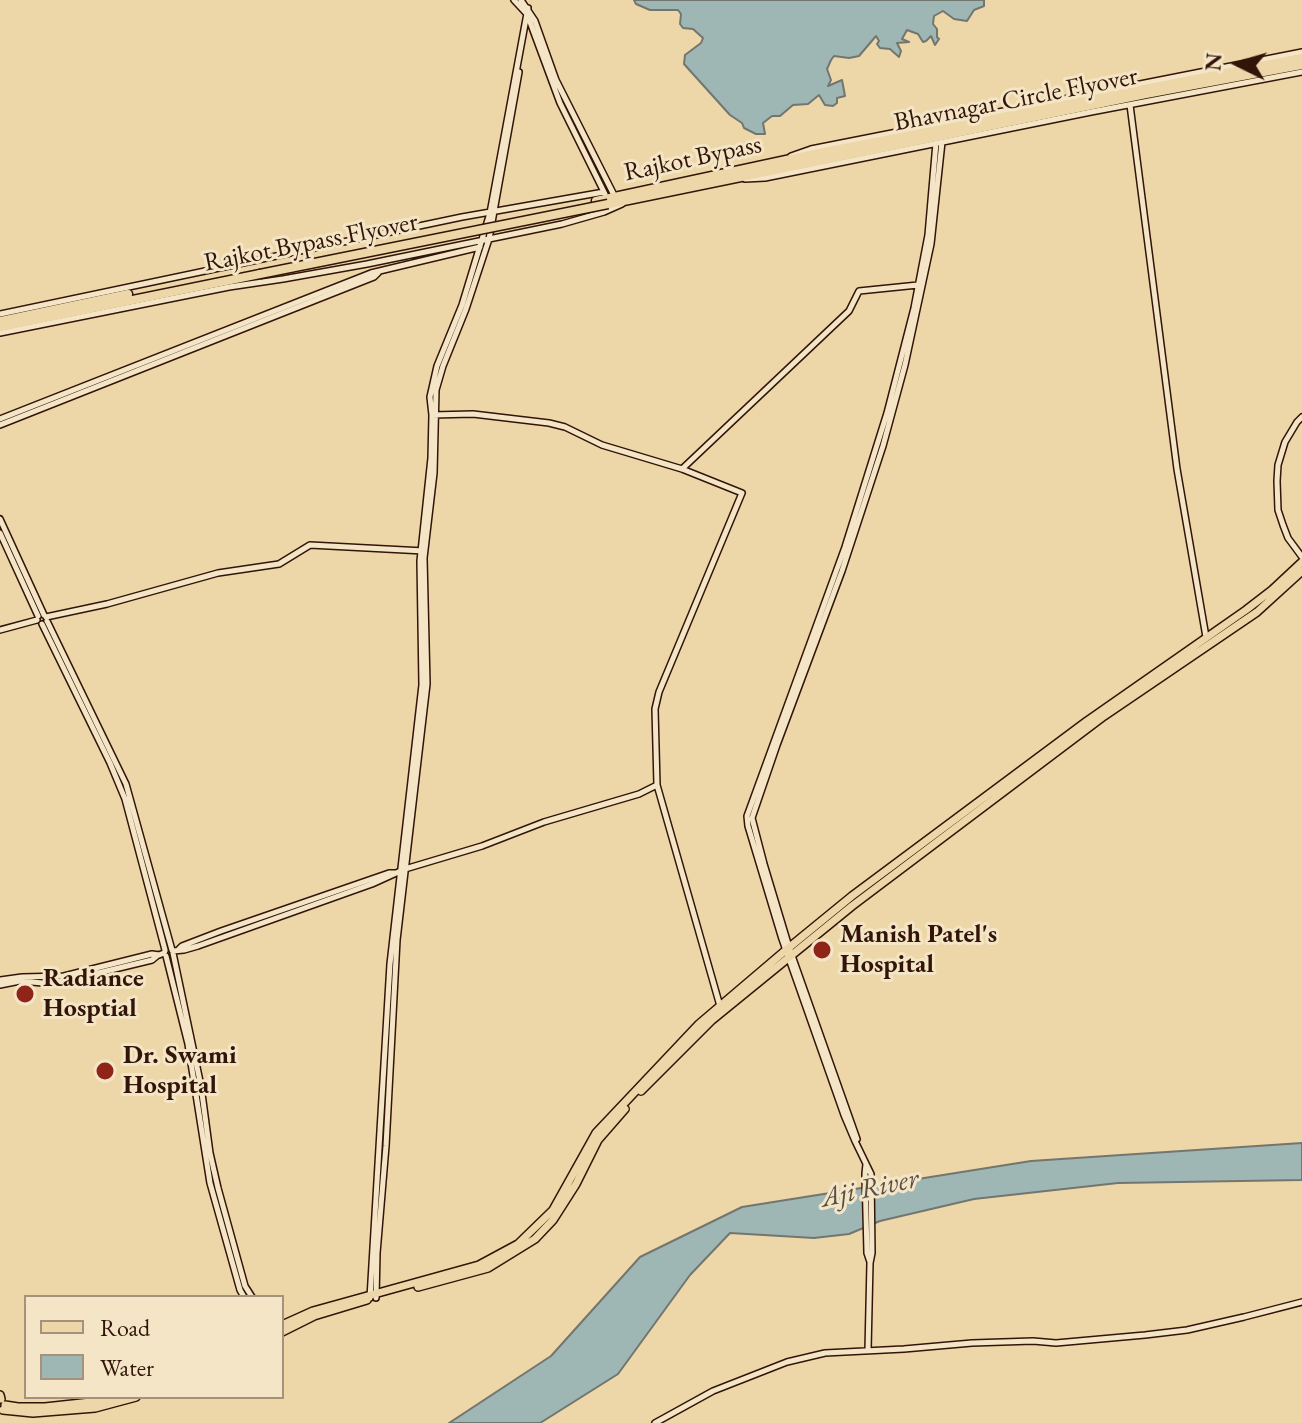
<!DOCTYPE html>
<html>
<head>
<meta charset="utf-8">
<style>
	body { margin:0 }
	#map { position:relative; width:1302px; height:1423px; overflow:hidden; background:#edd7a8; font-family:"EB Garamond",serif }
	canvas { display:block }
	.legend { position:absolute; left:24px; top:1295px; width:260px; height:104px; box-sizing:border-box; background:#f3e5c6; border:2px solid #a6927a; margin:0; padding:10px 14px; list-style:none; font-size:24px; color:#321508 }
	.legend li { display:flex; align-items:center; gap:16px; height:40px }
	.legend b { width:40px; border:2px solid #a6927a }
	.north { position:absolute; left:1198px; top:24px; width:80px; height:80px; -webkit-text-stroke:6px #f3e5c6; paint-order:stroke; rotate:275deg; font-size:22px; font-weight:700; line-height:32px; text-align:center; color:#321508 }
	.north::after { content:''; display:block; margin:auto; width:28px; height:36px; background:#321508; clip-path:polygon(50% 0,100% 100%,50% 72%,0 100%) }
</style>
</head>
<body>
<div id="map">
<canvas width="1302" height="1423"></canvas>
<ul class="legend">
<li><b style="height:10px;background:#edd7a8"></b>Road</li>
<li><b style="height:22px;background:#9eb7b4"></b>Water</li>
</ul>
<div class="north">N</div>
</div>
<script>
const c = document.querySelector('canvas').getContext('2d');
c.lineJoin = 'round';
function fill(path, color) {
  c.fillStyle = color;
  c.fill(path, 'evenodd');
}
function toPath(rows) {
  const path = new Path2D();
  for (const r of rows) {
    path.moveTo(r[0], r[1]);
    for (let i = 2; i < r.length; i += 2) path.lineTo(r[i], r[i + 1]);
  }
  return path;
}
function trace(path, color, width, dash) {
  c.strokeStyle = color;
  c.lineWidth = width;
  c.lineCap = dash ? 'butt' : 'round';
  c.setLineDash(dash || []);
  c.stroke(path);
}
function label(font, color, halo, rows, align = 'center') {
  c.font = font + ' "EB Garamond",serif';
  c.lineWidth = 6;
  c.setLineDash([]);
  c.textBaseline = 'middle';
  c.strokeStyle = halo;
  c.fillStyle = color;
  for (const [text, x, y, turn = 0] of rows) {
    c.save();
    c.translate(x, y);
    c.rotate((+turn || 0) * Math.PI / 180);
    c.textAlign = isNaN(turn) ? turn : align;
    if (halo) c.strokeText(text, 0, 0);
    c.fillText(text, 0, 0);
    c.restore();
  }
}
const water = toPath([
	[634,0,984,0,984,6,974,10,967,21,954,19,943,11,934,16,933,24,937,29,937,37,939,39,935,45,931,36,926,41,923,42,918,34,907,30,902,39,909,42,897,43,901,51,899,57,890,49,880,48,877,44,879,41,876,36,859,56,849,58,834,56,831,60,827,69,831,80,828,86,842,80,845,96,837,98,837,103,833,106,825,105,819,95,808,104,793,105,780,116,772,116,763,123,765,134,756,134,744,128,742,123,730,115,684,64,685,55,701,43,703,38,693,29,683,28,680,24,681,14,678,10,650,10,636,4,634,0],
	[1302,1143,1302,1180,1118,1183,974,1199,880,1221,849,1234,814,1238,730,1233,690,1275,618,1374,540,1423,449,1423,551,1356,640,1257,742,1207,1031,1161,1302,1143]
]);
fill(water, '#9eb7b4');
trace(water, '#73766f', 2);
const secondary = toPath([
	[514,0,527,14,560,103,605,194],
	[521,0,535,21,556,80,615,197],
	[1130,105,1177,469,1206,637],
	[791,156,811,149,1302,52],
	[745,179,765,178,1091,112,1302,72],
	[0,314,462,217,604,192],
	[0,333,229,287,283,279,367,264,562,224,604,212,622,204],
	[432,415,473,414,549,423,565,427,602,445,682,469,742,493,659,692,655,709,657,785,720,1006],
	[1302,417,1297,422,1285,442,1278,465,1277,481,1278,510,1283,525,1288,538,1302,557],
	[0,419,371,273,480,247],
	[0,425,374,277,378,273],
	[682,469,849,311,859,291,918,285],
	[0,519,44,615],
	[0,533,38,616],
	[46,617,107,604,218,573,279,564,310,545,424,551],
	[47,621,126,784,172,950],
	[42,624,110,763,125,799,165,950],
	[0,630,37,620],
	[178,950,182,946,221,931,389,873,396,873],
	[173,951,184,950,198,946,372,884,405,869,482,846,544,822,639,794,657,785],
	[173,953,201,1086,210,1153,218,1188,245,1286,252,1297],
	[166,956,188,1044,210,1183,240,1290,244,1297],
	[0,980,22,977,64,976,152,954,159,955,164,953,165,951],
	[0,985,20,981,43,983,65,981,152,960,158,955],
	[857,1139,789,947,764,864,752,818,777,745,842,571,883,446,905,365,931,244,942,142],
	[866,1164,865,1174,867,1253,870,1262],
	[370,1298,390,964,422,685,420,561,431,458,432,415,430,397,437,366,462,305,490,213,528,8],
	[376,1298,377,1253,386,1146,397,940,427,684,424,558,434,473,436,390,443,366,466,309,489,239,519,72],
	[868,1350,870,1263,872,1253,871,1174,855,1141,844,1115,782,939,748,826,747,816,845,547,887,413,914,308,928,235,936,143],
	[655,1423,713,1391,787,1362,825,1353,904,1349,972,1343,1033,1341,1056,1343,1145,1335,1187,1330,1244,1317,1302,1302]
]);
const primary = toPath([
	[641,1091,712,1020,852,906,1104,716,1257,612,1302,571],
	[418,1287,488,1268,535,1239,553,1220,576,1184,598,1140,625,1109],
	[282,1325,313,1311,479,1265,518,1244,553,1210,596,1133,699,1024,786,950,852,896,1087,721,1246,610,1272,590,1302,562],
	[282,1332,314,1316,367,1300],
	[0,1395,1,1399],
	[5,1405,18,1407,45,1407,91,1402,114,1397],
	[3,1410,33,1413,95,1408,136,1397]
]);
const highway = toPath([
	[596,201,814,154,1302,58],
	[609,204,1146,94,1302,65],
	[0,321,128,294],
	[0,327,260,274]
]);
trace(secondary, '#321508', 8);
trace(primary, '#321508', 10);
trace(highway, '#321508', 11);
trace(secondary, '#f3e5c6', 5);
trace(primary, '#edd7a8', 7);
trace(highway, '#edd7a8', 8);
const highwayBridge = toPath([
	[260,274,608,204]
]);
trace(highwayBridge, '#321508', 11, []);
trace(highwayBridge, '#edd7a8', 8);
for (const [x, y, r, color] of [
	[822,950,10,"#8f2418"],
	[25,994,10,"#8f2418"],
	[105,1071,10,"#8f2418"]
]) {
  const dot = new Path2D();
  dot.arc(x, y, r, 0, 2 * Math.PI);
  c.fillStyle = color;
  c.fill(dot);
  trace(dot, '#f3e5c6', 3);
}
label('26px', '#321508', '#f3e5c6', [
	["Bhavnagar Circle Flyover",1016,100,-11],
	["Rajkot Bypass",693,159,-12],
	["Rajkot Bypass Flyover",311,243,-11]
]);
label('bold 26px', '#321508', '#f3e5c6', [
	["Manish Patel's",840,935],
	["Hospital",840,965],
	["Radiance",43,979],
	["Hosptial",43,1009],
	["Dr. Swami",123,1056],
	["Hospital",123,1086]
], 'left');
label('italic 28px', '#584e44', '#f3e5c6', [
	["Aji River",870,1189,-12]
]);
</script>
</body>
</html>
